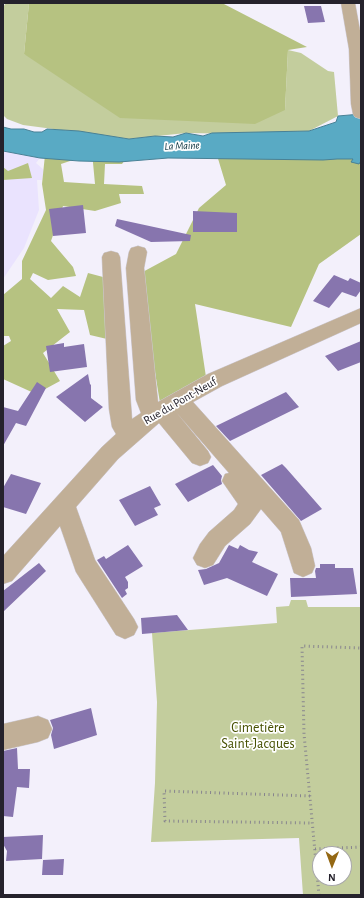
<!DOCTYPE html>
<html>
<head>
<meta charset="utf-8">
<style>
	body { margin:0 }
	#map { position:relative; width:364px; height:898px; overflow:hidden; background:#f3f0fb; font-family:"Alegreya Sans",sans-serif }
	canvas { display:block }
	.frame { position:absolute; inset:0; border:4px solid #25222c; pointer-events:none }
	.north { position:absolute; left:312px; top:846px; width:40px; height:40px; box-sizing:border-box; background:#fff; border:1px solid #a8a7ab; border-radius:50%; rotate:181deg; font-size:11px; font-weight:700; line-height:16px; text-align:center; color:#25222c }
	.north::after { content:''; display:block; margin:auto; width:14px; height:18px; background:#946814; clip-path:polygon(50% 0,100% 100%,50% 72%,0 100%) }
</style>
</head>
<body>
<div id="map">
<canvas width="364" height="898"></canvas>
<div class="frame"></div>
<div class="north">N</div>
</div>
<script>
const c = document.querySelector('canvas').getContext('2d');
c.lineJoin = 'round';
function fill(path, color) {
  c.fillStyle = color;
  c.fill(path, 'evenodd');
}
function toPath(rows) {
  const path = new Path2D();
  for (const r of rows) {
    path.moveTo(r[0], r[1]);
    for (let i = 2; i < r.length; i += 2) path.lineTo(r[i], r[i + 1]);
  }
  return path;
}
function trace(path, color, width, dash) {
  c.strokeStyle = color;
  c.lineWidth = width;
  c.lineCap = dash ? 'butt' : 'round';
  c.setLineDash(dash || []);
  c.stroke(path);
}
function label(font, color, halo, rows, align = 'center') {
  c.font = font + ' "Alegreya Sans",sans-serif';
  c.lineWidth = 3.5;
  c.setLineDash([]);
  c.textBaseline = 'middle';
  c.strokeStyle = halo;
  c.fillStyle = color;
  for (const [text, x, y, turn = 0] of rows) {
    c.save();
    c.translate(x, y);
    c.rotate((+turn || 0) * Math.PI / 180);
    c.textAlign = isNaN(turn) ? turn : align;
    if (halo) c.strokeText(text, 0, 0);
    c.fillText(text, 0, 0);
    c.restore();
  }
}
fill(toPath([
	[3,151,40,158,36,163,44,170,42,180,37,180,39,210,24,248,3,279]
]), '#eae3fe');
fill(toPath([
	[6,3,29,3,24,54,285,110,288,50,301,53,328,71,334,72,338,116,309,131,247,134,186,133,129,139,23,125,7,119,3,115,3,7],
	[291,600,306,600,308,607,361,607,361,895,303,895,299,838,151,842,155,783,157,702,152,633,277,623,276,607,289,606],
	[320,854,344,854,344,878,320,878]
]), '#c3cd9d');
fill(toPath([
	[29,3,222,3,307,47,288,50,285,110,255,124,120,118,24,54],
	[361,148,361,234,319,264,291,327,195,304,206,377,160,403,139,274,176,254,199,208,226,185,216,152],
	[92,152,130,153,122,164,105,164,104,184,142,186,144,194,119,194,121,203,95,211,63,206,51,241,73,267,76,276,48,280,33,273,30,279,51,298,63,286,80,297,88,273,103,277,107,339,90,335,84,310,57,309,70,332,43,353,60,381,36,394,3,379,3,346,11,341,9,336,3,336,3,295,22,279,22,261,46,210,42,184,45,155,82,157,61,164,64,182,95,184],
	[28,163,32,178,3,180,3,167,8,171]
]), '#b6c281');
const water = toPath([
	[361,114,361,161,359,164,351,162,353,159,337,159,323,160,168,158,119,162,79,161,40,158,3,151,3,127,11,129,24,129,34,132,42,132,47,129,79,131,129,139,155,136,173,137,186,133,203,136,212,133,309,131,336,122,338,116,361,114]
]);
fill(water, '#59aac4');
trace(water, '#498196', 1);
fill(toPath([
	[304,6,321,6,325,22,308,23],
	[83,205,86,233,53,236,49,209],
	[193,211,237,213,237,232,193,232],
	[117,219,191,235,190,241,151,242,115,226],
	[334,275,348,281,350,278,361,283,361,290,356,297,342,292,329,308,313,301],
	[361,341,361,362,338,371,325,356],
	[64,343,64,347,84,344,87,367,50,372,46,346],
	[88,374,90,384,91,385,91,398,103,407,85,422,56,397],
	[37,382,46,388,26,426,16,423,3,446,3,407,18,411],
	[286,392,299,407,230,441,216,426],
	[282,464,286,468,322,509,301,521,261,475],
	[213,465,222,476,221,480,222,484,188,502,175,484],
	[11,474,41,483,26,514,3,507,3,488],
	[150,486,161,505,154,508,158,515,135,526,119,500],
	[128,545,143,566,125,577,128,582,128,588,125,590,127,594,122,598,97,560,104,556,106,559],
	[229,545,238,549,240,545,249,550,258,552,252,562,278,574,267,596,227,578,204,585,198,570,206,569,219,563],
	[39,563,46,571,3,612,3,591],
	[320,564,335,564,335,568,353,568,357,594,291,597,290,578,316,578,315,571,316,568,320,568],
	[177,615,188,630,142,634,141,618],
	[91,708,97,735,54,749,51,735,53,728,50,720],
	[17,748,18,769,30,769,29,788,17,787,13,817,3,816,3,751],
	[43,835,42,859,6,861,7,851,3,844,3,837],
	[64,859,63,875,42,875,43,860]
]), '#8775ae');
const minor = toPath([
	[341,3,355,3,361,36,361,119,355,117,353,114,351,104,349,49,341,3],
	[138,246,145,248,147,252,144,268,158,402,208,374,361,308,361,323,222,386,193,402,299,520,311,548,315,566,312,573,303,577,294,573,281,532,261,509,250,524,225,546,213,565,205,568,197,565,193,558,200,544,209,532,234,510,238,504,222,481,225,474,229,473,176,412,208,451,211,457,208,463,200,466,192,463,159,423,118,459,76,507,95,560,134,619,138,627,134,635,125,639,116,635,76,572,60,526,12,581,3,584,3,556,102,447,116,434,112,427,109,409,102,257,104,253,111,251,118,253,120,257,132,419,141,413,136,400,126,268,129,252,131,248,138,246],
	[38,716,48,720,52,729,48,738,38,742,3,750,3,724,38,716]
]);
trace(minor, '#cecbd6', 1);
trace(toPath([
	[310,796,164,791,165,821,312,823],
	[315,849,361,847],
	[319,895,304,734,302,646,361,648]
]), '#87848e', 3, [1, 3.5]);
fill(minor, '#c1af97');
label('italic 11px', '#09303c', '#fff', [
	["La Maine",182,146,-2]
]);
label('12px', '#25222c', '#fff', [
	["Rue du Pont-Neuf",180,401,-30]
]);
label('14px', '#465000', '#fff', [
	["Cimetière",258,728],
	["Saint-Jacques",258,744]
]);
</script>
</body>
</html>
